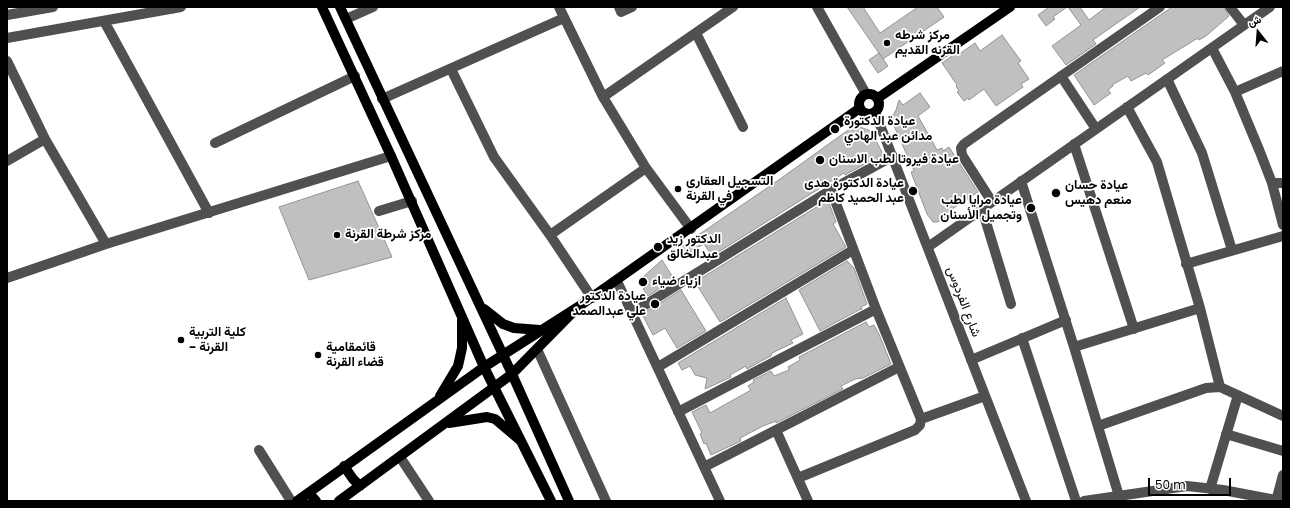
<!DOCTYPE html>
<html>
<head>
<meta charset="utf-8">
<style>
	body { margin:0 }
	#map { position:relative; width:1290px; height:508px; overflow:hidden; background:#fff; font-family:Poppins,Vazirmatn,sans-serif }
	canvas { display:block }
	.frame { position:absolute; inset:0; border:8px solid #000; pointer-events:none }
	.north { position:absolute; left:1238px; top:12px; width:40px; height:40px; -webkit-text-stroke:3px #fff; paint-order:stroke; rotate:343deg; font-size:11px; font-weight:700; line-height:16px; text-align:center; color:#000 }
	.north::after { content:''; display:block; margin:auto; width:14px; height:18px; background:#000; clip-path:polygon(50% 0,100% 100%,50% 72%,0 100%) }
	.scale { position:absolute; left:1148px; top:478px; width:83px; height:18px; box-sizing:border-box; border:2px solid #000; border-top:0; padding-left:5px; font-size:12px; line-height:14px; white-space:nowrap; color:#000; -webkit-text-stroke:3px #fff; paint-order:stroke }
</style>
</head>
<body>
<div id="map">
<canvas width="1290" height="508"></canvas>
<div class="frame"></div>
<div class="north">ش</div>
<div class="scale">50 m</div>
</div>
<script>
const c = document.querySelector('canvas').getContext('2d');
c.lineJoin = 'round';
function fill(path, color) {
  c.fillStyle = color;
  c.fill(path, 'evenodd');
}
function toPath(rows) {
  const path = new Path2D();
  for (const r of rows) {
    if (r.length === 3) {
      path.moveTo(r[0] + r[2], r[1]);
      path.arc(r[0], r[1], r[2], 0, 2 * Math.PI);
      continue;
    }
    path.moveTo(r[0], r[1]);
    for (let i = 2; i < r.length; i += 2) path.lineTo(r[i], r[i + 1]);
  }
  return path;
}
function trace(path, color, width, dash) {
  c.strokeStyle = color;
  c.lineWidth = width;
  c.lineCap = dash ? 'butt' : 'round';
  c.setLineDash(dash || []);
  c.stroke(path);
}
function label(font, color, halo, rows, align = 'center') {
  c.font = font + ' Poppins,Vazirmatn,sans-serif';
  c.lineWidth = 3.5;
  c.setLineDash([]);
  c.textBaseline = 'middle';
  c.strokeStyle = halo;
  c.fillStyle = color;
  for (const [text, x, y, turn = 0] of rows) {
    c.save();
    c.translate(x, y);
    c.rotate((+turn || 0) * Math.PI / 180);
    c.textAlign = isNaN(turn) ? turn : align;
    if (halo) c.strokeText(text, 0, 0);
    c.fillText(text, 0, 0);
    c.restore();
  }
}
const building = toPath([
	[847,7,863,7,880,33,918,7,937,7,944,17,883,59,847,7],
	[1049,7,1067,7,1053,17,1055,19,1046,26,1038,15,1049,7],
	[1068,7,1080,7,1089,20,1106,7,1140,7,1093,40,1096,44,1066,65,1052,46,1081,25,1068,7],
	[1172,7,1224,7,1229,16,1206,36,1199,40,1198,38,1162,60,1165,63,1148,75,1146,73,1131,81,1128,76,1112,85,1113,86,1108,90,1111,93,1094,105,1074,75,1172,7],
	[1002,35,1021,61,1018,63,1029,79,1021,84,1023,87,996,106,984,89,969,100,968,98,964,101,957,92,959,91,956,86,957,85,942,63,956,53,958,55,975,43,980,51,1002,35],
	[879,53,888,66,878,73,869,60,879,53],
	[920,93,930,107,918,116,937,150,942,148,943,151,949,147,978,192,949,211,950,214,944,219,937,222,933,222,927,214,911,172,914,171,891,119,896,110,899,100,903,105,920,93],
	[857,126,871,131,883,154,845,175,844,173,712,256,704,244,679,258,675,251,780,179,851,128,857,126],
	[358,181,392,257,309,280,279,207,358,181],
	[828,200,836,222,833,224,846,247,720,322,695,282,828,200],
	[662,260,674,279,648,296,643,289,648,285,643,277,662,260],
	[847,261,854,268,867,304,861,307,862,309,859,310,820,331,799,290,847,261],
	[681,290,706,331,677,348,665,328,653,335,642,314,681,290],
	[786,298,803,334,791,340,793,343,772,353,771,356,765,359,747,369,746,366,730,375,731,377,705,389,707,378,695,375,690,366,682,370,678,363,786,298],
	[866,322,869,327,874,325,879,334,891,364,863,378,855,379,841,386,843,389,776,423,776,421,763,426,740,438,741,441,711,455,706,443,704,444,700,434,702,433,692,412,706,405,710,413,751,390,748,386,754,382,753,380,771,371,774,376,789,370,788,367,800,360,799,357,866,322]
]);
fill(building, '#c0c0c0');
trace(building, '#949494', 1);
trace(toPath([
	[559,7,603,97,646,168,691,229],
	[619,7,621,12,632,7],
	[817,7,866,94],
	[1230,7,1244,25],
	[7,15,53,7],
	[346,19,373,7],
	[104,21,209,213],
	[696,33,743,127],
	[7,38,181,7],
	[1212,48,1235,92,1260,152,1272,183,1283,225],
	[7,61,45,139,106,244],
	[451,69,494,157,550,235,592,298],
	[1061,76,1096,129],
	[1167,79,1202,153,1232,250],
	[1235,92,1283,71],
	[603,97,733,7],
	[382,99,564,18],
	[1127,107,1157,162,1200,308,1220,387],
	[875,112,1026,501],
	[215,143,355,76],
	[1074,144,1134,329],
	[7,161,45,139],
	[1021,181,1074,347,1119,496],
	[1272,183,1283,183],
	[992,202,962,155,961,148,964,144,1160,7],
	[982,209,1011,304],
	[379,211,412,201],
	[550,235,646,168],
	[928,247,1270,7],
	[1186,264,1283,236],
	[7,278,106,244,391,156],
	[617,281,720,501],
	[632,313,831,190,893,156],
	[1022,338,1076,501],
	[1074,347,1200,308],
	[537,349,606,501],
	[971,360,1066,320],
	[658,367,853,250],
	[678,412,876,309],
	[921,419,985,396],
	[1098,426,1206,388,1220,387,1283,416],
	[776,430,808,501],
	[1226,434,1283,451],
	[259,450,291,501],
	[400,457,429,501],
	[704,467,899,367],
	[798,478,915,430,920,425,921,419,876,309,831,190],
	[1210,489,1238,395],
	[1084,501,1187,486,1223,490,1281,501],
	[1276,501,1283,475]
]), '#505050', 10);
trace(toPath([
	[322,7,391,156,484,367,551,501],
	[340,7,512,374,569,501],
	[869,104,10],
	[878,98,1010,7],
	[578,307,860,108],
	[484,309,503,324,514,328,540,330],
	[440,396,458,366,462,348,462,320],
	[449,423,487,417,495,419,521,441],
	[344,466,353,479,360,486],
	[309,493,316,501],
	[297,501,484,367,578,307,512,374,339,501]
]), '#000', 10);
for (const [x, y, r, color] of [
	[887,43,4,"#000"],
	[835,129,5,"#000"],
	[820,160,5,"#000"],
	[678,189,4,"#000"],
	[913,191,5,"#000"],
	[1056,193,5,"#000"],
	[1031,208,5,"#000"],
	[337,235,4,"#000"],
	[658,247,5,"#000"],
	[643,282,5,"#000"],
	[655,304,5,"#000"],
	[181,340,4,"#000"],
	[318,355,4,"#000"]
]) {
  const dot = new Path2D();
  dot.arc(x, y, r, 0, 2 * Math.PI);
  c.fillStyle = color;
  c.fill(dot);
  trace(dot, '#fff', 1.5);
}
label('bold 13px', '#000', '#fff', [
	["مركز شرطه",895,36],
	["القرنه القديم",895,51],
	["عيادة الدكتورة",844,122],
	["مدائن عبد الهادي",844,137],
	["عيادة فيروتا لطب الاسنان",829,160],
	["التسجيل العقاري",686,182],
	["في القرنة",686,197],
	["عيادة الدكتورة هدى",904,184,"right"],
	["عبد الحميد كاظم",904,199,"right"],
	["عيادة حسان",1065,186],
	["منعم دهيس",1065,201],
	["عيادة مرايا لطب",1022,201,"right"],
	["وتجميل الأسنان",1022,216,"right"],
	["مركز شرطة القرنة",345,235],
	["الدكتور زيد",667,240],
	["عبدالخالق",667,255],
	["ازياء ضياء",652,282],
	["عيادة الدكتور",646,297,"right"],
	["علي عبدالصمد",646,312,"right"],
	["كلية التربية",189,333],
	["- القرنة",189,348],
	["قائمقامية",326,348],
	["قضاء القرنة",326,363]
], 'left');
label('13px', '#000', '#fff', [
	["شارع الفردوس",963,302,69]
]);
</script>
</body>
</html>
